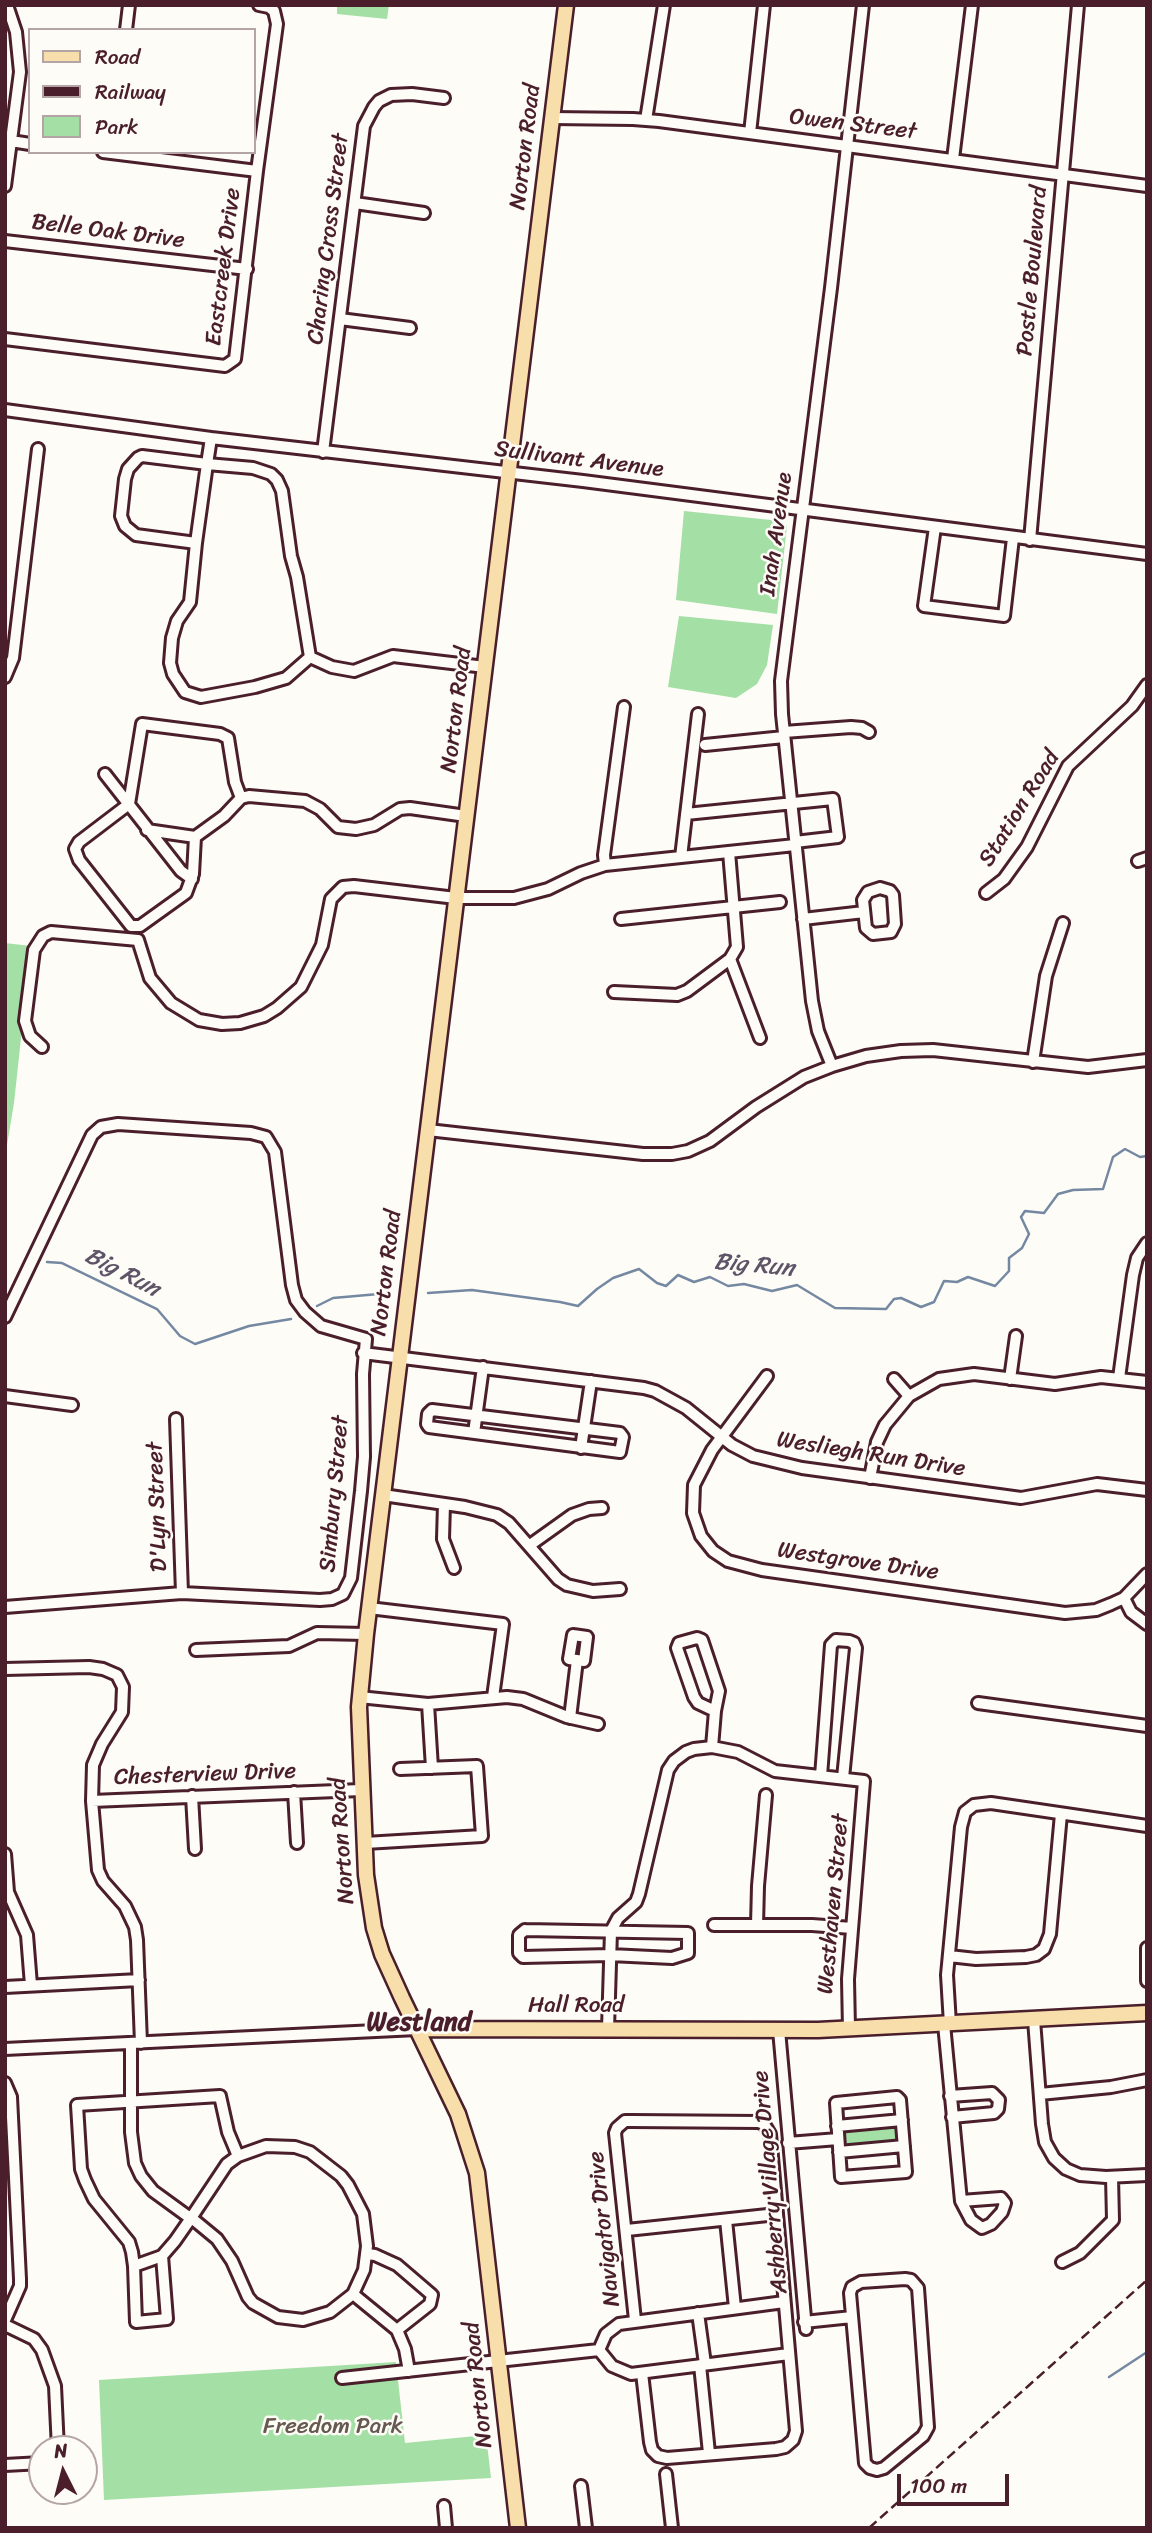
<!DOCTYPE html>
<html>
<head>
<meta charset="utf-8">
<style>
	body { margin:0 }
	#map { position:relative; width:1152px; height:2533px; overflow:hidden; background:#fdfcf7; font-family:Sriracha,sans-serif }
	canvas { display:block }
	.frame { position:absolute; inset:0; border:7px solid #4a1f2b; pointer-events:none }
	.legend { position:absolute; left:28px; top:28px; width:228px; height:126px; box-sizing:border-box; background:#fdfcf7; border:2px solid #b5a4a5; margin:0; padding:9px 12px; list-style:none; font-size:21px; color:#4a1f2b }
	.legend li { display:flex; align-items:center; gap:14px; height:35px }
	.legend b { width:35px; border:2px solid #b5a4a5 }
	.north { position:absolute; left:28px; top:2435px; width:70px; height:70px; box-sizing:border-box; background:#fdfcf7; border:2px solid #b5a4a5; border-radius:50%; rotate:354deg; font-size:19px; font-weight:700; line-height:28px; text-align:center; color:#4a1f2b }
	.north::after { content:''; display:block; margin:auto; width:24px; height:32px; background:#4a1f2b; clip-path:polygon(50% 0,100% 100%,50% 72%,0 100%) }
	.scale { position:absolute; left:897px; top:2474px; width:112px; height:32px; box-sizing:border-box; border:4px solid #4a1f2b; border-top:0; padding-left:9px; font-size:21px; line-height:24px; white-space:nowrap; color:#4a1f2b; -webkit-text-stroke:5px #fdfcf7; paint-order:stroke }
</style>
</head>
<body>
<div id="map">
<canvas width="1152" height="2533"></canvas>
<div class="frame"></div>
<ul class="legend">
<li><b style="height:9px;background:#f8deab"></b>Road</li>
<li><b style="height:9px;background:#4a1f2b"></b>Railway</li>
<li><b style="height:19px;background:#a4dfa5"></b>Park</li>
</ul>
<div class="north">N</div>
<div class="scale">100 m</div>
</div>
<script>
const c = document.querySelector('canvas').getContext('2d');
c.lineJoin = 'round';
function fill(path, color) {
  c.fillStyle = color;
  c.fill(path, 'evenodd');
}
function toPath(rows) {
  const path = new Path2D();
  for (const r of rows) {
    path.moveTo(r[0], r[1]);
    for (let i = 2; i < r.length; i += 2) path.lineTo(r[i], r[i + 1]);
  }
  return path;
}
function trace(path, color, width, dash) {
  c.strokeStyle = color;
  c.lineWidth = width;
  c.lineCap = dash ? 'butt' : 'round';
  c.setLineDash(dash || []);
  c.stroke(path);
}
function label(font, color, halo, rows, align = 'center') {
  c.font = font + ' Sriracha,sans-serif';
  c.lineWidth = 5;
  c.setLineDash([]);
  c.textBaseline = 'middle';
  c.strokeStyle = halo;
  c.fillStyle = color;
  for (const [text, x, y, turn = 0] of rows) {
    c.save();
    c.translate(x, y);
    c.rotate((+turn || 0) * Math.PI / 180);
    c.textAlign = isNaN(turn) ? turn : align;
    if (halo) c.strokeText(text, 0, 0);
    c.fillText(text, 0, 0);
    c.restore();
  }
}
fill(toPath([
	[337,5,389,5,387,19,337,14],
	[684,511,781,521,787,526,777,614,676,600],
	[679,616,773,625,767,665,757,684,736,698,668,687],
	[5,943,31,946,14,1103,5,1157],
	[893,2125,898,2129,898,2138,894,2142,850,2146,845,2142,844,2135,850,2129],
	[396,2362,405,2443,486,2435,491,2478,104,2500,99,2380]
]), '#a4dfa5');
trace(toPath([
	[47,1262,62,1263,157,1309,180,1336,195,1344,249,1326,291,1319],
	[428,1293,472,1290,560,1302,578,1306,597,1289,613,1278,639,1269,657,1283,666,1286,678,1275,694,1282,710,1277,728,1286,744,1284,772,1291,797,1285,835,1308,886,1309,894,1299,901,1298,921,1307,934,1302,944,1281,957,1282,968,1277,995,1286,1009,1271,1009,1258,1022,1248,1029,1234,1021,1217,1025,1211,1044,1213,1058,1194,1073,1190,1103,1189,1113,1157,1125,1149,1140,1157,1147,1156],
	[317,1306,333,1298,390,1293],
	[1109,2377,1147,2352]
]), '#7588a2', 2.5);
const minor = toPath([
	[126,30,129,5],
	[552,118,633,119,659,121,1147,186],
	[646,120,664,5],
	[750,133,764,5],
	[11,141,30,144],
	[103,152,257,171],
	[953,159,972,5],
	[5,186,20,72,16,32,7,5],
	[355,203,424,213],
	[5,241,247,269],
	[340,319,410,328],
	[5,339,225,366,235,359,257,171,277,24,274,11,269,7,259,5],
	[5,410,211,438,583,481,1147,554],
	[323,452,364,126,374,107,379,101,391,95,412,94,444,98],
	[935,527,924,606,1004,616,1013,538],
	[1030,540,1078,5],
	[196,543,136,535,125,526,121,516,125,479,128,469,138,458,142,456,207,464,253,468,271,474,277,480,282,491,291,556,297,577,310,657,286,678,255,687,201,697,185,692,173,674,170,663,172,638,177,621,190,602,196,543,207,464,211,438],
	[310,657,332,667,354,671,393,656,485,667],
	[5,677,13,658,38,449],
	[784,732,851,727,862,728,869,732],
	[705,745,784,737],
	[105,774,181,871,192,879],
	[241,798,249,796,305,801,320,809,338,827,356,829,374,825,400,809,410,808,466,816],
	[129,804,79,842,75,849,79,860,131,926,140,926,186,893,193,874,195,837],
	[129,804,142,724,220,734,228,738,235,782,241,798],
	[686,814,833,799,838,837,795,842],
	[147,830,195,837,224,816,241,798],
	[681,857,698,714],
	[1138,861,1147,858],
	[605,865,604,855,624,707],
	[880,888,890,891,893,895,895,924,891,932,873,934,866,928,863,900,868,892,880,888],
	[986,893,1004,879,1027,847,1068,766,1132,706,1147,685],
	[621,919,780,902],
	[803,919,864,912],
	[730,959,760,1038],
	[614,992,677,995,687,991,730,959,737,947,729,852],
	[42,1047,30,1036,25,1021,34,950,43,936,51,932,138,940,150,978,171,1003,199,1020,222,1024,240,1023,264,1016,277,1008,301,987,322,945,331,899,343,887,354,886,456,898,514,898,548,889,581,873,605,865,795,845],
	[1033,1062,1046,976,1063,923],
	[832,1066,818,1031,812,1001,782,714,781,681,831,288,863,5],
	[428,1130,643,1154,672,1154,688,1151,710,1141,756,1107,804,1077,832,1066,866,1056,901,1051,933,1050,1088,1067,1147,1060],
	[5,1317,92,1135,101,1127,118,1124,251,1133,266,1137,275,1152,292,1285,296,1300,305,1312,321,1326,366,1339,363,1374,364,1457,361,1491,351,1578,343,1594,332,1599,320,1600,182,1593,5,1607],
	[363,1353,644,1388,655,1391,686,1408,732,1445,753,1456,802,1468,1021,1498,1097,1484,1147,1490],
	[767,1376,712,1450,694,1485,693,1513,701,1536,713,1551,728,1561,762,1570,1065,1613,1096,1610,1111,1604,1124,1598,1147,1574],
	[1119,1378,1133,1275,1137,1258,1147,1243],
	[894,1379,909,1396],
	[1010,1379,1016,1336],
	[5,1396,72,1405],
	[432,1410,620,1433,623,1437,620,1452,429,1427,427,1424,428,1414,432,1410],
	[176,1419,182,1593],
	[474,1433,483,1367],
	[581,1448,591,1381],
	[870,1478,877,1442,885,1425,909,1396,939,1379,974,1374,1055,1384,1101,1377,1147,1382],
	[383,1495,465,1507,497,1515,509,1523,558,1579,567,1585,593,1591,620,1589],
	[444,1504,443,1539,454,1568],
	[530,1545,572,1515,589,1509,602,1508],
	[1124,1598,1131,1612,1147,1624],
	[369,1608,503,1624,493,1697],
	[573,1635,587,1637,584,1661,569,1659,573,1635],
	[196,1650,289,1646,317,1633,366,1634],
	[5,1669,89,1667,103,1669,117,1675,123,1687,122,1712,102,1744,93,1765,92,1801,98,1870,103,1881,125,1906,135,1927,137,1940,141,2043],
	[359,1697,428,1704,507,1697,523,1699,567,1717,598,1724],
	[978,1703,1147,1726],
	[428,1704,432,1768],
	[570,1718,577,1660],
	[712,1747,715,1711,719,1691,702,1640,697,1638,679,1643,677,1648,694,1697,698,1703,715,1711],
	[821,1776,831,1645,836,1640,849,1641,854,1643,856,1648,843,1778],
	[294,1792,297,1843],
	[192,1796,195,1849],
	[92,1801,361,1790],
	[365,1843,482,1836,477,1766,400,1769],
	[5,1854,8,1892,27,1935,31,1985],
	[714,1925,812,1925,852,1928],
	[757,1925,758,1886,766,1795],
	[525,1930,688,1933,688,1953,672,1958,610,1955,523,1957,519,1953,519,1935,525,1930],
	[1147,1948,1147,1981],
	[949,1956,976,1959,1026,1957,1036,1955,1044,1949,1050,1934,1061,1814],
	[5,1987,139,1980],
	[1034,2020,1042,2124,1045,2142,1054,2158,1066,2169,1080,2175,1106,2177,1147,2175],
	[944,2024,961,2201],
	[950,2024,947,1975,961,1827,965,1812,974,1805,991,1803,1147,1826],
	[608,2029,611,1931,618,1918,636,1902,639,1894,668,1770,674,1761,686,1752,694,1749,712,1747,738,1752,775,1771,864,1781,848,1979,849,2029],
	[779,2030,806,2329],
	[131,2043,131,2132,135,2163,141,2176,153,2191,186,2215,191,2218,194,2220,217,2239,232,2261,248,2297,253,2303,278,2317,303,2320,330,2312,353,2294,364,2270,367,2246,363,2214,348,2185,341,2176,310,2152,295,2147,266,2146,238,2156,227,2164,191,2218,175,2241,162,2256,134,2266],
	[5,2049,417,2029],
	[5,2083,11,2097,20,2279,20,2286,5,2320],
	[1040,2094,1111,2087,1147,2080],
	[950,2096,992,2093,999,2100,998,2109,994,2113,952,2117],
	[897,2097,900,2100,906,2172,841,2177,836,2103,897,2097],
	[837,2126,902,2120],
	[788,2143,838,2139],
	[839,2152,904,2146],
	[1001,2198,1005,2203,1002,2212,991,2224,982,2228,971,2220,961,2201,1001,2198],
	[726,2220,735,2308],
	[627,2230,777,2214],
	[367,2254,375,2255,397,2265,432,2295,430,2304,397,2330],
	[162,2256,167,2319,136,2322,134,2266,132,2252,129,2242,94,2199,85,2180,81,2169,77,2105,220,2096,228,2132,238,2156],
	[1062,2262,1080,2253,1113,2220,1112,2177],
	[905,2279,911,2280,918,2288,928,2427,923,2436,884,2468,877,2470,870,2468,865,2463,850,2293,852,2287,861,2282,905,2279],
	[353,2294,397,2330,405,2349,409,2371],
	[698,2313,705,2364],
	[635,2320,615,2133,617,2128,625,2121,631,2121,759,2122,764,2124,770,2134,796,2431,793,2440,785,2447,776,2449,667,2458,658,2456,652,2450,650,2442,642,2373],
	[804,2322,852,2317],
	[5,2325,34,2339,42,2350,55,2386,58,2449],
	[599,2350,606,2334,619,2324,784,2302],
	[599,2350,612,2366,631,2374,789,2354],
	[700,2365,709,2453],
	[342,2378,599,2350],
	[5,2465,42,2463],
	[666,2474,672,2528],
	[581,2486,586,2528],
	[60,2491,60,2493],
	[444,2506,446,2528]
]);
const major = toPath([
	[417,2029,818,2030,1147,2013],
	[518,2528,477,2173,458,2114,402,1998,382,1954,374,1928,366,1875,359,1707,366,1634,566,5]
]);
trace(minor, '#4a1f2b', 16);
trace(major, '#4a1f2b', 19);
trace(minor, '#fdfcf7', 10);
trace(major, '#f8deab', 14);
trace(toPath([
	[869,2528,1147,2280]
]), '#4a1f2b', 2.5, [10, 5]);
label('23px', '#4a1f2b', '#fdfcf7', [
	["Owen Street",853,125,7],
	["Norton Road",526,147,-83],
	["Belle Oak Drive",108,232,7],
	["Charing Cross Street",329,239,-83],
	["Eastcreek Drive",224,267,-83],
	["Postle Boulevard",1033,271,-85],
	["Sullivant Avenue",579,460,7],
	["Inah Avenue",777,534,-82],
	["Norton Road",457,710,-83],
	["Station Road",1020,809,-58],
	["Norton Road",387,1273,-83],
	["Wesliegh Run Drive",871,1455,9],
	["Simbury Street",335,1494,-85],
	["D'Lyn Street",158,1507,-92],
	["Westgrove Drive",858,1562,8],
	["Chesterview Drive",205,1775,-2],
	["Norton Road",343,1841,-94],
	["Westhaven Street",834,1904,-85],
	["Hall Road",576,2006],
	["Ashberry Village Drive",771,2182,-95],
	["Navigator Drive",605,2229,-96],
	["Norton Road",479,2385,-96]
]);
label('23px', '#655950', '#fdfcf7', [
	["Freedom Park",333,2427]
]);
label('italic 24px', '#5f5467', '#fdfcf7', [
	["Big Run",754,1266,5],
	["Big Run",122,1273,27]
]);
label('bold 26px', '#4a1f2b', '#fdfcf7', [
	["Westland",419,2023]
]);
</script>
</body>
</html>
